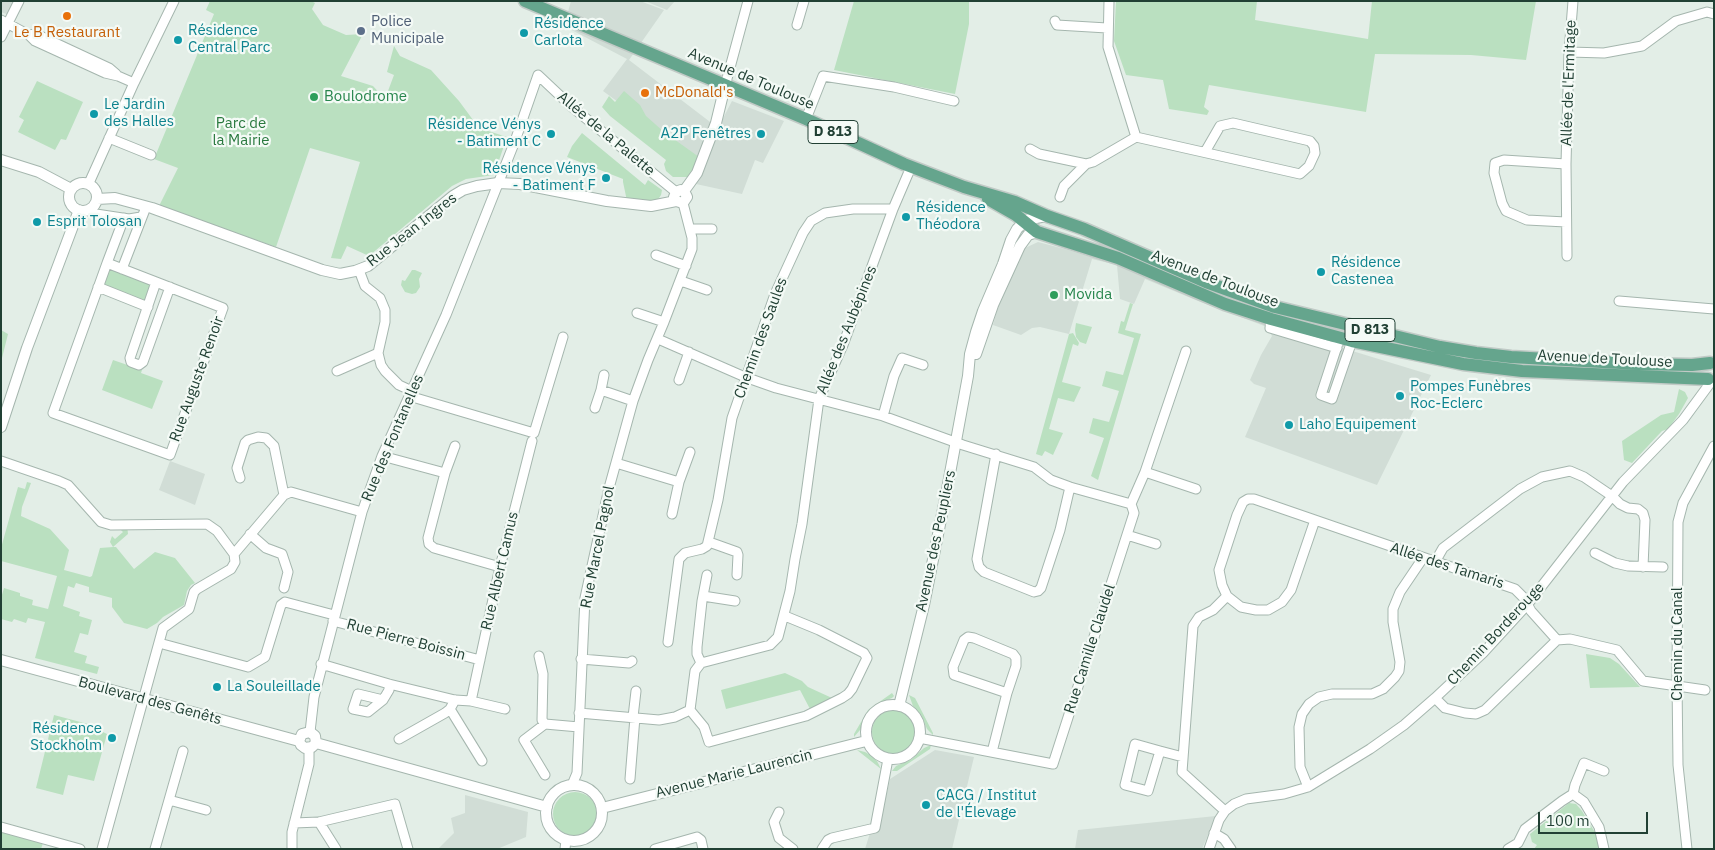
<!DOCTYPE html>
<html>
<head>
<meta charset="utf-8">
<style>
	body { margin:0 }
	#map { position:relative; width:1715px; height:850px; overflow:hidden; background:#e3eee7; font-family:"IBM Plex Sans",sans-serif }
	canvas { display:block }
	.frame { position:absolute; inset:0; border:2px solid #214034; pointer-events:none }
	.scale { position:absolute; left:1538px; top:812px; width:110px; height:22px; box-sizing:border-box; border:2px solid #214034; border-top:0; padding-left:6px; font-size:15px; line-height:18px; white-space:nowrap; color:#214034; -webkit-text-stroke:4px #f4faf6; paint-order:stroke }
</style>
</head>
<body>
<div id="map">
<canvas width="1715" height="850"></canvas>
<div class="frame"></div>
<div class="scale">100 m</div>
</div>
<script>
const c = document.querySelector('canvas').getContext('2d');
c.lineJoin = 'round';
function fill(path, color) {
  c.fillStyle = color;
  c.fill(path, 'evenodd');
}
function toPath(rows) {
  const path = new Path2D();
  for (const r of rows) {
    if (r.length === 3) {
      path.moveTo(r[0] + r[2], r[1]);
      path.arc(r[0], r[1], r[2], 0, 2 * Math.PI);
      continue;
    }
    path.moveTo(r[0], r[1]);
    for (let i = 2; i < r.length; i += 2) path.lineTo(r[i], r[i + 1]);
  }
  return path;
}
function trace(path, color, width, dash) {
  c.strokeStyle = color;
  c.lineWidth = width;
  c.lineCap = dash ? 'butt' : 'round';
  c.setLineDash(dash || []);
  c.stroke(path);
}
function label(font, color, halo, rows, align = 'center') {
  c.font = font + ' "IBM Plex Sans",sans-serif';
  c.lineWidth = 4.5;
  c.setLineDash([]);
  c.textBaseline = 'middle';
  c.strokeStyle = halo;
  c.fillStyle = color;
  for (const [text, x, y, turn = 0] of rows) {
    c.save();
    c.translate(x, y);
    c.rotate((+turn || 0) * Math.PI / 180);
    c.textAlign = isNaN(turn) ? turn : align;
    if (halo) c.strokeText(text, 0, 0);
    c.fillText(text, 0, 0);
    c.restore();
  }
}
fill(toPath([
	[1,1,15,1,9,15,1,12],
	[571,1,640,1,664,10,629,60,718,128,732,101,784,121,763,163,755,160,742,194,696,184,703,164,603,91,627,59,564,26],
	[645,1,675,1,667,10],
	[1038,242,1065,249,1143,273,1323,342,1431,375,1377,485,1245,437,1266,388,1254,384,1250,380,1261,355,1272,336,1267,327,1198,301,1145,279,1134,304,1120,299,1117,265,1092,259,1069,334,1040,327,1032,328,1021,335,993,325,997,310,1025,248],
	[170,461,205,474,195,505,159,490],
	[935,750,974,757,952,849,865,849,870,833,878,833,890,779],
	[465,795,528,812,526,837,497,849,438,849,454,833,451,818,465,813],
	[1216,816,1202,849,1075,849,1078,830]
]), '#d1ddd6');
fill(toPath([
	[210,1,311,1,315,3,312,9,323,25,346,35,363,34,341,76,373,86,385,99,394,75,387,72,394,46,400,56,431,70,459,101,479,128,507,137,494,175,466,179,452,186,369,256,347,246,341,259,331,258,360,162,310,148,276,247,159,206,178,168,154,159,214,14,206,10],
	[854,1,969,1,969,24,955,94,834,70],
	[1116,1,1257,1,1255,20,1368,39,1372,1,1536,1,1526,60,1471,55,1375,54,1366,112,1209,85,1204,107,1209,111,1207,115,1169,109,1163,80,1126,75,1114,41],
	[37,81,83,102,66,140,61,139,55,150,18,132,24,120,19,117],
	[624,91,640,105,646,116,664,132,699,157,689,177,673,177,666,171,664,164,666,160,610,116,602,107,609,96,615,102],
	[582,133,645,185,648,180,662,190,661,195,657,201,643,203,627,201,623,182,623,179,567,157,572,146],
	[112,269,149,283,152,286,146,300,142,300,107,287,103,284,106,273],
	[412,270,415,270,422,273,419,279,420,287,416,293,412,294,405,292,401,285,402,280,405,281],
	[1130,303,1133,304,1125,330,1141,334,1098,480,1091,476,1104,438,1089,433,1093,418,1109,422,1119,391,1102,386,1106,371,1123,375,1134,338,1118,333,1121,321,1124,322],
	[1076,323,1092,327,1086,344,1080,342,1076,337,1075,330],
	[1,330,8,334,1,362],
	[1073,333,1079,343,1078,346,1073,344,1062,382,1081,387,1074,402,1058,398,1049,429,1063,433,1053,455,1045,451,1042,456,1036,454,1069,334],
	[113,360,142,370,141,373,163,381,152,409,102,390],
	[1679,389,1685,392,1688,398,1679,414,1668,429,1662,431,1632,463,1624,460,1622,441,1661,415,1674,412],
	[27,482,31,483,22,507,21,516,50,529,69,550,64,570,90,577,92,576,100,548,113,547,110,542,112,536,115,539,123,532,120,529,127,525,128,534,113,547,116,547,134,569,155,552,175,558,195,583,191,585,187,591,184,605,163,617,157,623,147,629,124,623,112,607,112,598,89,592,89,587,76,583,74,588,68,586,63,606,80,612,79,616,92,620,88,635,80,633,74,652,87,656,85,663,99,667,97,674,35,658,45,622,28,618,26,623,14,619,12,622,1,619,1,598,4,588,20,593,20,596,33,600,32,605,48,609,57,576,1,561,1,548,18,487,25,489],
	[1586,654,1610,658,1619,664,1640,687,1590,688],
	[785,673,802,681,808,687,832,698,810,709,800,690,726,709,721,690],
	[892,693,894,696,892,698,877,704,869,710,860,730,854,737,854,734,868,710],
	[909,695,915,698,933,733,933,735,927,729,921,715,913,706],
	[894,732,22],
	[54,715,103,728,103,732,107,734,94,781,68,775,63,795,36,788],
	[931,745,930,749,897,771,892,771,896,766,912,759,924,748],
	[857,750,865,752,872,756,877,761,881,769],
	[575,814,22],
	[1569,803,1576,804,1582,811,1596,834,1600,849,1534,849,1537,845,1532,842,1530,834],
	[1,832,43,843,41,849,1,849]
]), '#bae0c0');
const minor = toPath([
	[1109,1,1108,47,1136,137],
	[1,20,29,35,35,41,105,73,118,76,134,83],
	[1055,21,1057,25,1107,28],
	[797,25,804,1],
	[29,35,36,34,109,68,116,74],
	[1,37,19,1],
	[1569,52,1604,53,1642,46,1676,21,1707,12,1714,14],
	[725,86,748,1],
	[806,119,823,76,894,87,954,101],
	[1136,137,1300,174,1309,166,1315,153,1314,146,1310,141,1233,123,1220,126,1205,152],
	[109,138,151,155],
	[1030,149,1039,154,1086,164],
	[89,183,134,83,174,1],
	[1060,197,1064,186,1086,164,1093,162,1136,137],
	[96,214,129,219,141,217],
	[1566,222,1527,220,1506,211,1502,203,1494,173,1495,163,1504,160,1566,164],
	[690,229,712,229],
	[656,255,686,266],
	[1567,256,1566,164,1569,52,1573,1],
	[107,263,53,413,170,455,223,308,107,263,124,218],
	[122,269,146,207],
	[359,270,365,286,380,298,385,310,385,322,378,353,381,365,385,371,399,385,412,391],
	[681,281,707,290],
	[156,282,130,358,131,362,139,365,143,362,170,287],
	[98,287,148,307],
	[1619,301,1714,309],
	[637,313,664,322],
	[1271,319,1270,328,1337,348],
	[1340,337,1321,395,1332,399,1352,341],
	[658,339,745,377,776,388,883,416,963,445,1034,467,1051,480,1070,487,1131,504],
	[337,371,378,353],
	[604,375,601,390,633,401],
	[679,380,689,352],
	[409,396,534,433,563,337],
	[595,408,601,390],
	[883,416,894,376,902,358,923,365],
	[996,454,977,559,979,567,984,572,1034,592,1038,591,1041,588,1060,530,1070,487],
	[382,456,445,473,428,538,429,544,434,548,500,567],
	[1,461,59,481,68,485,101,522,111,525,207,524,217,531,234,554],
	[616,463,679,482],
	[1145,472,1196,489],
	[445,473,455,446],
	[240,478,237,468,245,443,248,440,258,437,266,438,274,446,284,495],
	[672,514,679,482,690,452],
	[1315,520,1291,590,1282,602,1268,610,1256,610,1241,607,1227,596,1222,585,1219,570,1237,515,1243,502,1248,499,1254,499,1515,589,1524,598,1531,611,1557,640,1570,639,1617,650,1643,681,1705,690],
	[250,534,266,548,282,554,288,572,284,588],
	[1127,535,1156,544],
	[709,542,737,552,738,555,737,575],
	[1595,553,1615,563,1628,566,1663,567],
	[1435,562,1443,548,1520,489,1542,477,1570,471,1584,477,1612,496,1620,504,1628,508,1638,509,1643,513,1645,520,1643,567],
	[703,596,735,601],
	[333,621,480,660],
	[668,642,679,559,685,553,702,549,707,546,718,500,732,418,775,294,803,233,811,221,825,213,853,209,893,209],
	[159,643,248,667,265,657,281,605,285,602,334,615],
	[539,656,543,674,542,720,545,724,579,727],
	[581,659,629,663,632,661],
	[701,663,697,654,697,647,702,601,707,575],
	[321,664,389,684,455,700,471,701,500,567,532,441],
	[1435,698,1445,708,1465,713,1476,714,1485,710,1557,640],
	[383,700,358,694,353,709,368,712,383,700,389,690,389,684],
	[471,701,505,709],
	[450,709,482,761],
	[690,710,704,727,709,742,806,716,842,698,848,694,852,689,867,658,864,653,819,630,785,616],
	[579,713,659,720,675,717,690,710,695,671,701,663,770,645,778,637,790,591,795,559,802,524,819,399,843,345,893,209,911,167],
	[633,717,636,691],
	[545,724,524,740,545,775],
	[310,732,314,697,362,512,382,456,446,315,515,141,538,75,572,107,676,192],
	[919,738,1053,764,1134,513,1131,504,1145,472,1186,351],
	[399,739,445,713,450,709,455,700],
	[1160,751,1148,791,1125,785,1135,744,1160,751,1183,757],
	[992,752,1007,693,1016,666,1016,658,1013,654,974,638,968,637,964,640,953,667,954,675,1007,693],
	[630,779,635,717],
	[572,785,577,773,585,598,609,488,633,401,648,360,664,322,692,249,692,238,683,203],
	[1308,787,1300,767,1299,727,1302,714,1309,704,1319,697,1332,694,1372,694,1383,689,1395,677,1399,671,1400,662,1393,622,1393,609,1400,592,1423,558],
	[1573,794,1575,785,1584,763,1604,771],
	[169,800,206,810],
	[1225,811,1182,772,1193,626,1199,617,1213,610,1227,596],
	[779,812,774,822,779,838,793,849],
	[319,822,336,849],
	[294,823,319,822,395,804,408,849],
	[1,827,80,849],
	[1214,833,1224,839,1231,849],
	[102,849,163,628,189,609,194,592,197,589,231,569,235,562,234,554,284,495,291,492,362,512],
	[155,849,183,751],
	[292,849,292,832,309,764,309,749],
	[565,849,566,840],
	[655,849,697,837,701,840,703,849],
	[822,849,828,840,832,838,875,828,888,759],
	[1209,849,1219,820,1225,811,1234,804,1246,799,1284,794,1308,787,1370,749,1404,725,1435,698,1483,653,1527,605,1623,482,1683,420,1711,382],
	[1508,849,1518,843,1525,829,1562,801,1573,794,1584,802,1599,827,1604,849],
	[1687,849,1678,765,1677,681,1678,522,1683,503,1714,446]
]);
const tertiary = toPath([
	[1,160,39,172,71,189],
	[83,197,14],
	[684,191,697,173,716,123,725,86],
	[97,199,115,198,152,208,322,270,340,274,355,271,368,266,453,196,463,190,477,186,498,183,520,184,607,201,651,206,676,201,683,203,687,197,684,191],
	[676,201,674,197,676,192,681,190,684,191],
	[976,354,993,305,1020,246,1028,235,1037,232],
	[1,427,27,348,79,210],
	[1,660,299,741],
	[893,732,27],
	[899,706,924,605,948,484,968,376,970,354,976,332,983,311,1003,264,1011,240,1017,229,1026,220,1046,216],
	[299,741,302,734,310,732,315,736,316,743],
	[299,741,301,745,305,748,312,747,316,743],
	[316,743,547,807],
	[574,813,28],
	[602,808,866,741]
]);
const primary = toPath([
	[525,1,806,119,904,164,964,187,1015,202,1047,216,1084,229,1206,282,1275,307,1440,347,1476,353,1511,357,1639,364,1692,365,1710,363],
	[988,199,1016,215,1037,232,1118,258,1225,304,1271,319,1352,341,1463,364,1522,371,1708,379]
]);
trace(minor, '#a5b6ae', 11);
trace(tertiary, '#a5b6ae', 12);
trace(primary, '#c1cac6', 15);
trace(minor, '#fff', 9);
trace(tertiary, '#fff', 10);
trace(primary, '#65a58d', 12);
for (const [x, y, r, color] of [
	[67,16,5,"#e8710a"],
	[361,31,5,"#5c6f8a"],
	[524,33,5,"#0f9aa8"],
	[178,40,5,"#0f9aa8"],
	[645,93,5,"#e8710a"],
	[314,97,5,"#2e9e5b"],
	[94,114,5,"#0f9aa8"],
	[551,134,5,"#0f9aa8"],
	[761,134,5,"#0f9aa8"],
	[606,178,5,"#0f9aa8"],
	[906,217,5,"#0f9aa8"],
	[37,222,5,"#0f9aa8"],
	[1321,272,5,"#0f9aa8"],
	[1054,295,5,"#2e9e5b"],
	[1400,396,5,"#0f9aa8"],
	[1289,425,5,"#0f9aa8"],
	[217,687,5,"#0f9aa8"],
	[112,738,5,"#0f9aa8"],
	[926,805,5,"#0f9aa8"]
]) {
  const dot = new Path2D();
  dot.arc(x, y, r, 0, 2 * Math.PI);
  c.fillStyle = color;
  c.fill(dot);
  trace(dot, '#f4faf6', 2);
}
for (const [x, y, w] of [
	[833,132,50],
	[1370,330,50]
]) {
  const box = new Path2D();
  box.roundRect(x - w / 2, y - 11.5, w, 23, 4);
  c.fillStyle = '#f4faf6';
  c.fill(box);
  trace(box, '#214034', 1);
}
label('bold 14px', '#214034', null, [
	["D 813",833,132],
	["D 813",1370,330]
]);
label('15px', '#4e5e75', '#f4faf6', [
	["Police",371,22],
	["Municipale",371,39]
], 'left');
label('15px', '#0d838f', '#f4faf6', [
	["Résidence",534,24],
	["Carlota",534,41],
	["Résidence",188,31],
	["Central Parc",188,48],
	["Le Jardin",104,105],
	["des Halles",104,122],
	["Résidence Vénys",541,125,"right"],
	["- Batiment C",541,142,"right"],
	["A2P Fenêtres",751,134,"right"],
	["Résidence Vénys",596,169,"right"],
	["- Batiment F",596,186,"right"],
	["Résidence",916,208],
	["Théodora",916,225],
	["Esprit Tolosan",47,222],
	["Résidence",1331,263],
	["Castenea",1331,280],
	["Pompes Funèbres",1410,387],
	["Roc-Eclerc",1410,404],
	["Laho Equipement",1299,425],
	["La Souleillade",227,687],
	["Résidence",102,729,"right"],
	["Stockholm",102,746,"right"],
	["CACG / Institut",936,796],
	["de l'Élevage",936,813]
], 'left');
label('15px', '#c56008', '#f4faf6', [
	["Le B Restaurant",67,33],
	["McDonald's",655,93,"left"]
]);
label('15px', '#214034', '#f4faf6', [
	["Avenue de Toulouse",751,79,23],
	["Allée de l'Ermitage",1569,83,-88],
	["Allée de la Palette",606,134,40],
	["Rue Jean Ingres",412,230,-38],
	["Avenue de Toulouse",1215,279,21],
	["Allée des Aubépines",847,330,-68],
	["Chemin des Saules",761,338,-70],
	["Avenue de Toulouse",1605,359,3],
	["Rue Auguste Renoir",197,379,-70],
	["Rue des Fontanelles",393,438,-67],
	["Avenue des Peupliers",936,541,-78],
	["Rue Marcel Pagnol",598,547,-79],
	["Allée des Tamaris",1447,566,18],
	["Rue Albert Camus",500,571,-77],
	["Chemin Borderouge",1496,634,-47],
	["Rue Pierre Boissin",406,640,15],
	["Chemin du Canal",1678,644,-90],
	["Rue Camille Claudel",1090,649,-72],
	["Boulevard des Genêts",150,701,15],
	["Avenue Marie Laurencin",734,774,-14]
]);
label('15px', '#27864d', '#f4faf6', [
	["Boulodrome",324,97],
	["Movida",1064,295]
], 'left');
label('15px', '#29793e', '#f4faf6', [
	["Parc de",241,124],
	["la Mairie",241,141]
]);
</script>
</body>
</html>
